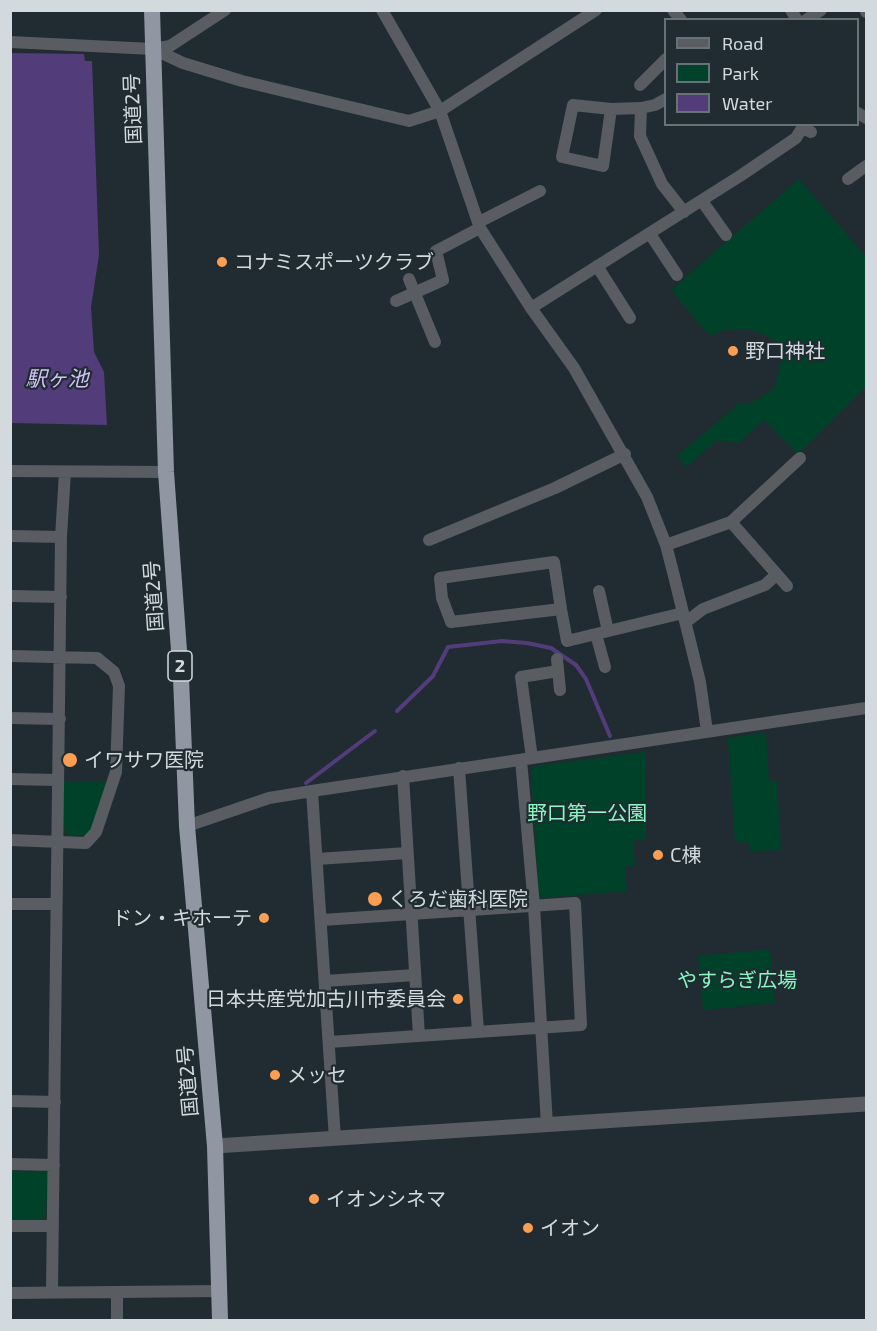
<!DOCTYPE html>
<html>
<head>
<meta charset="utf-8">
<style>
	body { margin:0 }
	#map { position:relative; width:877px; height:1331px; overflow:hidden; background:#202c32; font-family:"Exo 2",sans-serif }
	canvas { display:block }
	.frame { position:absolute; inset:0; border:12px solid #d2dade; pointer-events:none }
	.legend { position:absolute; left:664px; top:18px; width:195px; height:108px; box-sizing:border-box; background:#202c32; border:2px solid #677277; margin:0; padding:8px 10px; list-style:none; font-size:18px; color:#d2dade }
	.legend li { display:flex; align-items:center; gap:12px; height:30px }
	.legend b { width:30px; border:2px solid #677277 }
</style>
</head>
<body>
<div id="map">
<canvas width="877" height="1331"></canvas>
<div class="frame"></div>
<ul class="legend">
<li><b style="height:8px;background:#595c61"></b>Road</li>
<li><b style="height:16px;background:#004229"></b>Park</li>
<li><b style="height:16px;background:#533c7a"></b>Water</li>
</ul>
</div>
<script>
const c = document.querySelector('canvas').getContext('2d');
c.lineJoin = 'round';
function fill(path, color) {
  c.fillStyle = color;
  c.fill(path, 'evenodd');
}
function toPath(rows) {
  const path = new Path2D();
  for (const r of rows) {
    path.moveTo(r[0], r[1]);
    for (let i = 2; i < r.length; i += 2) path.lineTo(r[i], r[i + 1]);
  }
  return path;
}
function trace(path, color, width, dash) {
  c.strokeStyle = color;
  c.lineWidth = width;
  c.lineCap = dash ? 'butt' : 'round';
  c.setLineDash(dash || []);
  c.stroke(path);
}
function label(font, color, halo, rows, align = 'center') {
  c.font = font + ' "Exo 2","Noto Sans JP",sans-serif';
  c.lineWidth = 4.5;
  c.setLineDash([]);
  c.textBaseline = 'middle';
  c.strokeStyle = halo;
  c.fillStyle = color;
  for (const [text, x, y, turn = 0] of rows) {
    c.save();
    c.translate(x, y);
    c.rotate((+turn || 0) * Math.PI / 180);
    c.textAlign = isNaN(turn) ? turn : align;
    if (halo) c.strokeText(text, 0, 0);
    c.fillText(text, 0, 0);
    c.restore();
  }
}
fill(toPath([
	[799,179,866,257,866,386,798,454,764,420,739,443,717,440,686,467,677,456,740,403,750,404,775,388,782,355,771,338,749,329,724,330,710,336,671,290],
	[760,733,766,734,769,781,777,781,781,850,750,851,748,841,735,841,728,738],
	[645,752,646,839,633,840,635,865,625,866,627,891,539,898,531,771,535,766],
	[63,781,107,781,92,831,87,836,69,836,64,828],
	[770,949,775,1003,703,1010,698,956],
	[11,1171,48,1172,46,1215,40,1221,11,1221]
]), '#004229');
fill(toPath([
	[11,53,84,54,85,61,92,61,99,255,91,307,94,352,104,372,107,425,11,423]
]), '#533c7a');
trace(toPath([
	[397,711,433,676,448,647,502,641,527,643,551,648,576,665,586,679,610,736],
	[306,783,375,731]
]), '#533c7a', 4);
trace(toPath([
	[382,10,440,111,480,228,531,308,574,368,647,497,666,545,674,576,700,682,707,731],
	[673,10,681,20],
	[791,10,797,20],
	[866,10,866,12],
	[806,20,821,10],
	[10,42,153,49,170,46,225,10],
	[153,49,183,63,242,81,409,121,440,111,596,10],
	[640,85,666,59],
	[641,108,640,136,662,184,684,212],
	[611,109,603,166,562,157,573,105,611,109,641,108,655,105,666,99],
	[858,113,866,118],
	[848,179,866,166],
	[702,201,726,235],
	[479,222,540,191],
	[650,234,677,275],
	[597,266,630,318],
	[409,279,435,342],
	[396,301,443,280,436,251,480,228],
	[531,308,740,176,796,138,802,128,811,132],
	[10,471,166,472],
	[731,522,787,586],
	[10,536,61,537],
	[429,540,555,488,625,454],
	[666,545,731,522,800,458],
	[599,591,608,631],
	[10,596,61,597],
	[561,609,451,622,442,598,440,578,554,562,561,609,567,641,683,613],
	[686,622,703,609,765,585,776,575],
	[596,634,605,667],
	[10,656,97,658,114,672,119,686,116,772,96,832,86,843,10,840],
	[557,659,560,690],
	[10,718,60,719],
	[532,758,521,677,558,671],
	[521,760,534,906,547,1125],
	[459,768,478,1031],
	[403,776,419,1036],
	[10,779,57,780],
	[312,791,335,1139],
	[187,826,269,798,312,791,866,708],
	[317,859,407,853],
	[10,904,56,904],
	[322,920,575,903,581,1025,329,1042],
	[325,981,415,975],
	[10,1101,55,1102],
	[10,1164,54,1165],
	[10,1226,53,1226],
	[52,1292,61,537,65,472],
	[117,1292,117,1320],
	[10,1293,219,1291]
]), '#595c61', 12);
trace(toPath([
	[215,1146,866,1104]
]), '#595c61', 15);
trace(toPath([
	[152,10,166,472,181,678,187,826,215,1146,220,1320]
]), '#9096a2', 16);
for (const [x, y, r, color] of [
	[222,262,6,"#fc9e52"],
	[733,351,6,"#fc9e52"],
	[70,760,8,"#fc9e52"],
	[658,855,6,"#fc9e52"],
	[375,899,8,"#fc9e52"],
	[264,918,6,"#fc9e52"],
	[458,999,6,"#fc9e52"],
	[275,1075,6,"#fc9e52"],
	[314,1199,6,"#fc9e52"],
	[528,1228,6,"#fc9e52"]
]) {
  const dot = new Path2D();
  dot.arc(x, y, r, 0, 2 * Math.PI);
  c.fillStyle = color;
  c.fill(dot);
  trace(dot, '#202c32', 2);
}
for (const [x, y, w] of [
	[180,666,24]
]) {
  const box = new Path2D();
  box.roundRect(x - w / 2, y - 15, w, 30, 4.5);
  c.fillStyle = '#202c32';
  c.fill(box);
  trace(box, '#d2dade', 1.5);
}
label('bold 18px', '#d2dade', null, [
	["2",180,666]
]);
label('20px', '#d2dade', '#202c32', [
	["国道2号",133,109,-92],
	["国道2号",154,596,-94],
	["国道2号",188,1081,-95]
]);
label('20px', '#d2dade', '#202c32', [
	["コナミスポーツクラブ",234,262],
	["野口神社",745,351],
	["イワサワ医院",84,760],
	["C棟",670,855],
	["くろだ歯科医院",388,899],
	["ドン・キホーテ",252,918,"right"],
	["日本共産党加古川市委員会",446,999,"right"],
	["メッセ",287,1075],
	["イオンシネマ",326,1199],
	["イオン",540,1228]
], 'left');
label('20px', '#86f8c0', '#202c32', [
	["野口第一公園",587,813],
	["やすらぎ広場",737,980]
]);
label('italic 21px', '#d3c2fa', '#202c32', [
	["駅ヶ池",57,379]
]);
</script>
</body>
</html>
